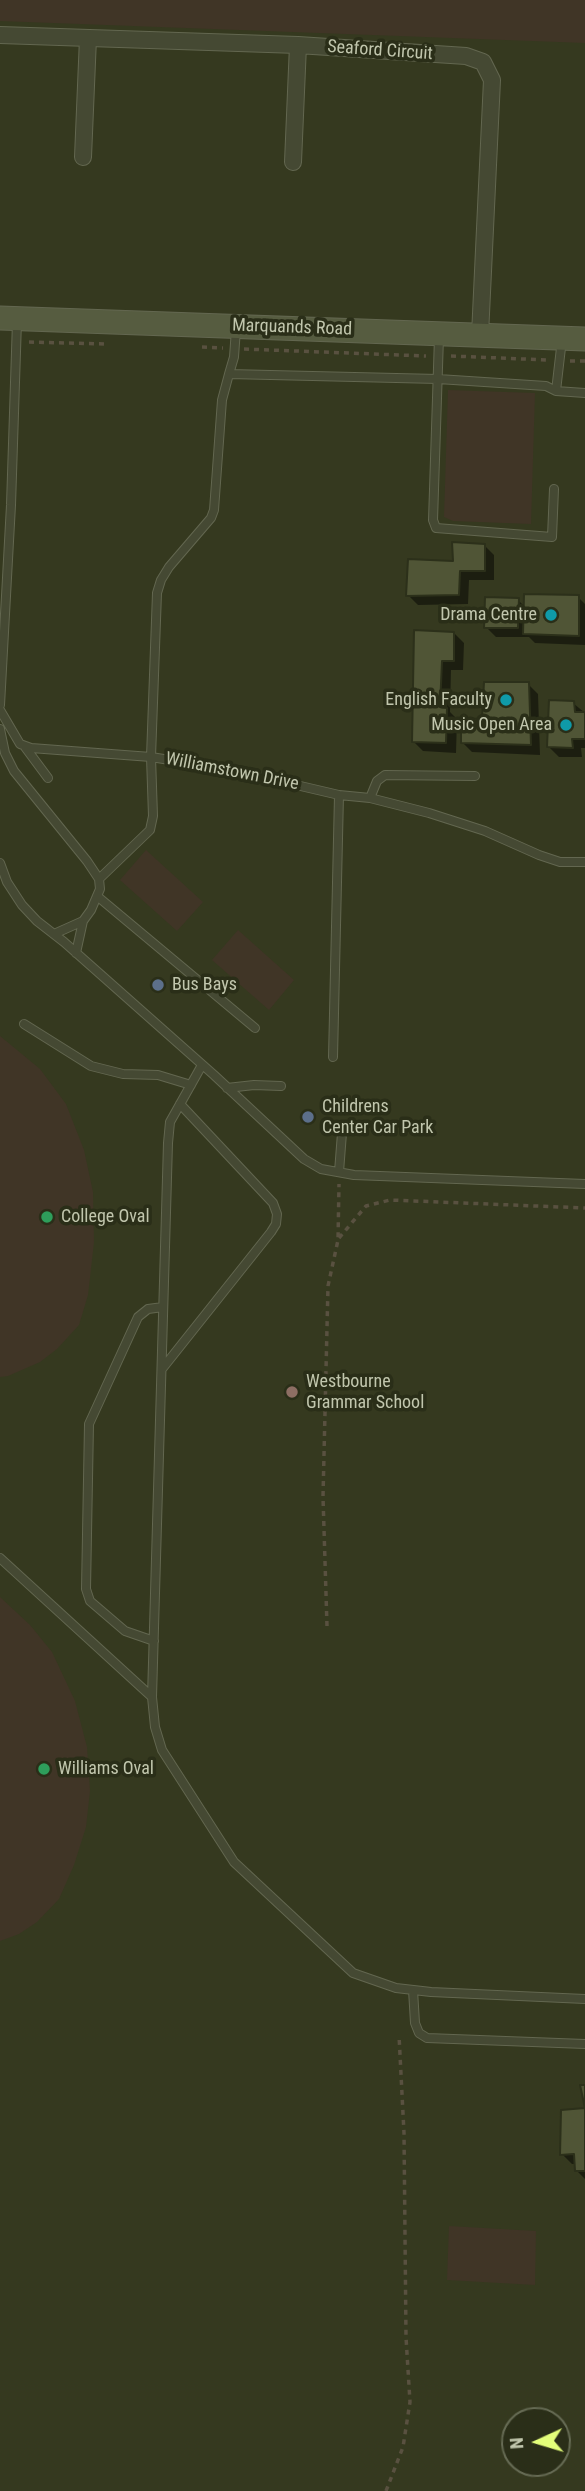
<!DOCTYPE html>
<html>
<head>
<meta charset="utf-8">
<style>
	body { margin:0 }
	#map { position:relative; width:585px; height:2491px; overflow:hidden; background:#35391f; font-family:"Roboto Condensed",sans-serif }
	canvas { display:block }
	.north { position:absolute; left:501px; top:2407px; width:70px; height:70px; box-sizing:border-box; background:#2a2e18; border:2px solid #666b54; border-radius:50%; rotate:266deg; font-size:19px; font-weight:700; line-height:28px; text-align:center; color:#c1c6ad }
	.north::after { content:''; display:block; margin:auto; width:24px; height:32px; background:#e3fe7a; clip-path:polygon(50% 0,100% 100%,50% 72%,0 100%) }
</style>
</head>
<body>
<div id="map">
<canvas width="585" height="2491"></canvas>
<div class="north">N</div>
</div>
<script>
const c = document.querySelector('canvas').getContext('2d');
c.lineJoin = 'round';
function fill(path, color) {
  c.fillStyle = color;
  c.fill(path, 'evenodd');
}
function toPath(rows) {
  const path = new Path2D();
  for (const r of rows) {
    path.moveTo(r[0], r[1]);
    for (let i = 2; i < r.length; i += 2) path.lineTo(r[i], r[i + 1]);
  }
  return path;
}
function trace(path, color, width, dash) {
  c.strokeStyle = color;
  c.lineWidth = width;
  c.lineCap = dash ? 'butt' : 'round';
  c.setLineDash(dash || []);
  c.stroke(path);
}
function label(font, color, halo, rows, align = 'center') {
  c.font = font + ' "Roboto Condensed",sans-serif';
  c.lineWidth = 7;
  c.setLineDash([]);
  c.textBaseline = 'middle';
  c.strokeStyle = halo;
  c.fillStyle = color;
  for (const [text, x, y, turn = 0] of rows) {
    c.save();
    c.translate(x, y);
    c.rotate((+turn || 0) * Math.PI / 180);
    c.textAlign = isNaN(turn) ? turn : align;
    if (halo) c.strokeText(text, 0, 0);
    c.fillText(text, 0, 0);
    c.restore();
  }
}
fill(toPath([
	[0,0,585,0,585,43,0,21],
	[448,390,535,393,531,524,453,521,444,517],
	[146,850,203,902,177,931,120,880],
	[238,930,294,980,269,1010,212,960],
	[0,1036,40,1069,66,1104,84,1150,93,1192,94,1242,88,1295,79,1325,57,1349,40,1362,8,1376,0,1377],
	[0,1597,30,1625,52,1652,75,1701,87,1747,90,1791,86,1827,74,1865,59,1899,37,1922,19,1934,0,1941],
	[449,2226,536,2231,535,2285,447,2280]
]), '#403526');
fill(toPath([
	[484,545,494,555,494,580,469,580,468,604,418,605,408,595,454,562],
	[578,597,585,604,585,645,535,643,529,637,496,637,486,627,518,600,526,608],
	[416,632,454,633,464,643,463,670,451,670,450,712,457,719,456,753,423,751,413,741],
	[528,684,538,694,540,755,472,752,462,742,484,721],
	[573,703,585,713,585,748,581,748,582,757,559,757,549,747],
	[585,2110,585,2179,577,2171,576,2164,572,2164,562,2154]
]), '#0007');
const building = toPath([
	[452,542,485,544,485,571,460,571,459,595,406,596,408,559,453,561,452,542],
	[524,594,579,595,579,636,523,634,524,594],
	[485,597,519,598,518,628,484,628,485,597],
	[414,630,454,632,454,661,442,661,440,707,447,708,446,743,412,742,414,630],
	[484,682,529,682,531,745,461,743,461,718,482,719,484,682],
	[549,700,574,701,575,712,585,712,585,739,572,739,573,748,547,747,549,700],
	[580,2085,585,2085,585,2171,575,2171,574,2154,560,2155,561,2110,585,2108,580,2085]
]);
fill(building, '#505536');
trace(building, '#2c301a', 2);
const lane = toPath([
	[439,337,433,520,436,528,552,537,554,489],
	[229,374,234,357,236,329],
	[556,391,562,339],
	[0,705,11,505,17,321],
	[0,710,20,744,31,748,151,757,157,593,161,580,169,567,211,518,214,510,222,400,229,374,438,379,546,386,556,391,585,393],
	[0,729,5,753,14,771,87,861,99,879,100,889,91,910,83,921,76,953],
	[25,747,48,778],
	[370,798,377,781,385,775,475,776],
	[0,863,7,882,22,905,37,921,64,942,214,1075,304,1159,321,1169,354,1175,585,1184],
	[99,879,150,830,153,816,151,757,232,770,339,795,370,798,429,813,485,831,539,855,560,862,585,862],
	[97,896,255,1028],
	[54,934,83,921],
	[24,1024,91,1066,123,1074,158,1075,191,1085],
	[333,1057,339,795],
	[202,1065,170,1122,168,1143,152,1697,155,1727,162,1750,234,1862,353,1973,396,1988,431,1992,585,1999],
	[227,1088,254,1085,281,1086],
	[339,1172,342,1133],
	[162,1369,271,1232,276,1224,277,1214,273,1203,180,1104],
	[0,1558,152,1697],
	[154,1641,125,1631,90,1601,86,1589,89,1424,138,1317,148,1309,163,1307],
	[413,1990,415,2023,419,2033,427,2038,585,2044]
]);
const street = toPath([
	[0,35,298,45,466,56,483,62,492,80,480,335],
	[83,157,88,38],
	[293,162,298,45]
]);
const secondary = toPath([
	[0,318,585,339]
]);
trace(lane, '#636750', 10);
trace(street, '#636750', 18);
trace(secondary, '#636750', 25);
trace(toPath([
	[29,342,108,344],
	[202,347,223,348],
	[244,349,426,356],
	[451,356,548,360],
	[570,361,585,361],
	[339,1238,366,1206,390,1200,585,1208],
	[327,1626,323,1497,328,1286,338,1240,339,1184],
	[386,2491,403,2447,410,2402,406,2337,404,2133,399,2035]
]), '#595140', 3.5, [5, 5]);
trace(lane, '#454933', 8);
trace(street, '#454933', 16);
trace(secondary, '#565c40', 23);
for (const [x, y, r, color] of [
	[551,615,7,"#0f9aa8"],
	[506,700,7,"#0f9aa8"],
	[566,725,7,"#0f9aa8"],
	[158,985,7,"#5c6f8a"],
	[308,1117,7,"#5c6f8a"],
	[47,1217,7,"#2e9e5b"],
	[292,1392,7,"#8d6e63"],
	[44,1769,7,"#2e9e5b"]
]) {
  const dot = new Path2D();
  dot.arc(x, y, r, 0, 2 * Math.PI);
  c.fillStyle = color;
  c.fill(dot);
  trace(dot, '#2a2e18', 2.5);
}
label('18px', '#c1c6ad', '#2a2e18', [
	["Seaford Circuit",380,51,4],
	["Marquands Road",292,328,2],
	["Williamstown Drive",232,772,11]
]);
label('18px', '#c1c6ad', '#2a2e18', [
	["Drama Centre",537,615,"right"],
	["English Faculty",492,700,"right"],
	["Music Open Area",552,725,"right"],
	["Bus Bays",172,985],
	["Childrens",322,1107],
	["Center Car Park",322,1128],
	["College Oval",61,1217],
	["Westbourne",306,1382],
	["Grammar School",306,1403],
	["Williams Oval",58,1769]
], 'left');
</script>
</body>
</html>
